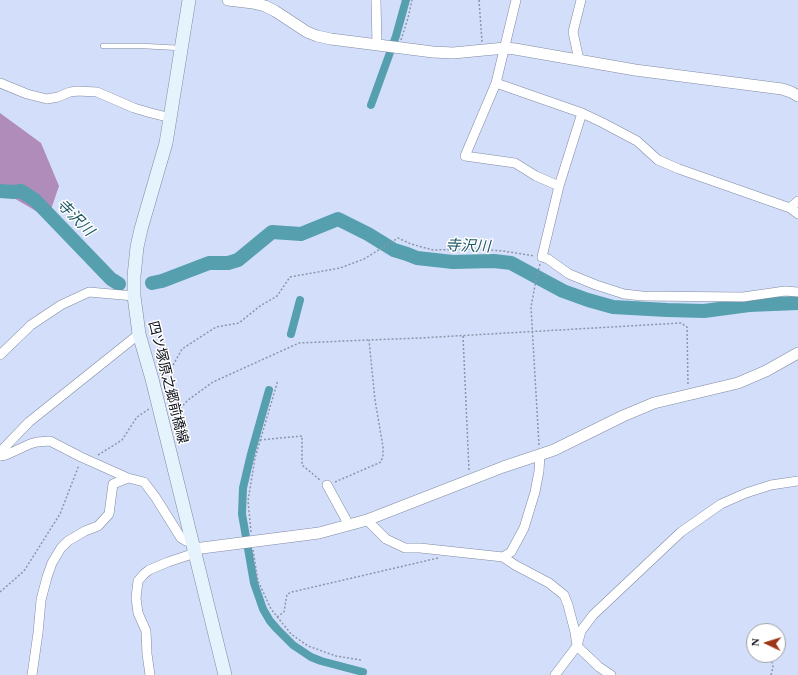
<!DOCTYPE html>
<html>
<head>
<meta charset="utf-8">
<style>
	body { margin:0 }
	#map { position:relative; width:798px; height:675px; overflow:hidden; background:#d3dffa; font-family:Georgia,serif }
	canvas { display:block }
	.north { position:absolute; left:746px; top:623px; width:40px; height:40px; box-sizing:border-box; background:#fff; border:1px solid #9e9fa3; border-radius:50%; rotate:274deg; font-size:11px; font-weight:700; line-height:16px; text-align:center; color:#0c1018 }
	.north::after { content:''; display:block; margin:auto; width:14px; height:18px; background:#9d3616; clip-path:polygon(50% 0,100% 100%,50% 72%,0 100%) }
</style>
</head>
<body>
<div id="map">
<canvas width="798" height="675"></canvas>
<div class="north">N</div>
</div>
<script>
const c = document.querySelector('canvas').getContext('2d');
c.lineJoin = 'round';
function fill(path, color) {
  c.fillStyle = color;
  c.fill(path, 'evenodd');
}
function toPath(rows) {
  const path = new Path2D();
  for (const r of rows) {
    path.moveTo(r[0], r[1]);
    for (let i = 2; i < r.length; i += 2) path.lineTo(r[i], r[i + 1]);
  }
  return path;
}
function trace(path, color, width, dash) {
  c.strokeStyle = color;
  c.lineWidth = width;
  c.lineCap = dash ? 'butt' : 'round';
  c.setLineDash(dash || []);
  c.stroke(path);
}
function label(font, color, halo, rows, align = 'center') {
  c.font = font + ' Georgia,"Noto Sans JP",serif';
  c.lineWidth = 3;
  c.setLineDash([]);
  c.textBaseline = 'middle';
  c.strokeStyle = halo;
  c.fillStyle = color;
  for (const [text, x, y, turn = 0] of rows) {
    c.save();
    c.translate(x, y);
    c.rotate((+turn || 0) * Math.PI / 180);
    c.textAlign = isNaN(turn) ? turn : align;
    if (halo) c.strokeText(text, 0, 0);
    c.fillText(text, 0, 0);
    c.restore();
  }
}
fill(toPath([
	[0,113,41,143,59,186,48,218,0,190]
]), '#af8cb9');
trace(toPath([
	[371,105,396,36,406,0],
	[291,334,300,300],
	[269,390,251,454,243,488,242,514,254,583,263,609,270,621,277,629,293,645,311,657,321,661,363,672]
]), '#569fae', 8);
trace(toPath([
	[0,191,13,192,21,191,35,200,111,279,119,284],
	[152,283,162,281,209,263,228,263,238,260,272,232,301,234,338,219,368,234,394,250,407,254,417,258,453,262,494,261,511,263,563,291,588,300,613,307,667,310,704,311,749,305,798,303]
]), '#569fae', 14);
const service = toPath([
	[103,46,143,46,180,48]
]);
const minor = toPath([
	[376,0,377,45],
	[516,0,496,83,582,113,603,123,637,141,658,160,679,169,790,208,798,214],
	[579,60,573,32,581,0],
	[0,83,27,94,47,99,58,97,70,92,78,91,97,92,134,108,151,113,171,118],
	[496,83,465,156,515,163,536,176,559,186],
	[582,113,559,186,542,257,548,259,569,274,596,285,624,294,642,296,743,297,785,291,798,292],
	[790,208,798,201],
	[0,355,31,325,61,305,89,292,134,296],
	[0,452,29,422,139,334],
	[0,456,6,455,30,444,37,442,50,441,81,457,128,478,144,482,156,498,181,538,186,541,193,543],
	[327,485,349,525],
	[367,520,386,539,405,548,420,548,503,557,515,565,549,583,564,595,568,605,575,632,577,646,599,667,611,675],
	[503,557,511,552,524,528,535,492,539,471,540,455],
	[32,675,38,633,41,600,47,577,52,563,61,548,68,541,85,531,98,526,109,514,113,484,128,478],
	[150,675,147,654,146,631,138,613,136,598,138,581,144,574,149,570,168,562,195,553],
	[555,675,577,646,581,631,593,615,681,532,721,504,746,493,771,485,798,481]
]);
const tertiary = toPath([
	[228,0,253,3,265,6,275,11,307,32,317,36,331,39,433,52,453,53,505,48,515,49,635,70,782,89,791,92,798,96],
	[194,549,319,533,367,520,503,467,554,450,623,416,654,403,738,383,766,371,798,353]
]);
const secondary = toPath([
	[189,0,166,143,141,229,137,247,134,276,134,296,139,334,152,379,225,675]
]);
trace(service, '#7f8aa2', 5.5);
trace(minor, '#7f8aa2', 10);
trace(tertiary, '#7f8aa2', 12);
trace(secondary, '#7f8aa2', 14);
trace(toPath([
	[479,0,482,42],
	[401,40,408,18,412,0],
	[463,336,469,470],
	[160,374,172,367,182,349,216,327,239,323,260,306,277,296,290,277,340,268,364,259,398,238,411,244,433,250,478,249,503,251,535,256],
	[172,417,188,400,213,382,299,343,368,340],
	[260,440,302,436,302,465,320,480],
	[539,445,531,307,536,280,540,264],
	[98,455,122,440,137,417,149,409],
	[335,482,381,462,383,455,383,447,375,400,369,340,420,338,681,323,687,327,688,385],
	[251,532,248,501,255,458,278,380],
	[253,550,258,581,271,609,291,634,308,646,336,656,361,660],
	[0,592,24,571,60,514,79,465],
	[277,617,284,612,287,594,292,592,438,558],
	[771,675,773,667,772,662]
]), '#8c95a9', 1.5, [2, 2]);
trace(service, '#fff', 4.5);
trace(minor, '#fff', 9);
trace(tertiary, '#fff', 11);
trace(secondary, '#e5f3fc', 13);
label('14px', '#0c1018', '#fff', [
	["四ツ塚原之郷前橋線",169,382,76]
]);
label('italic 15px', '#1d5965', '#fff', [
	["寺沢川",76,217,45],
	["寺沢川",468,245,2]
]);
</script>
</body>
</html>
